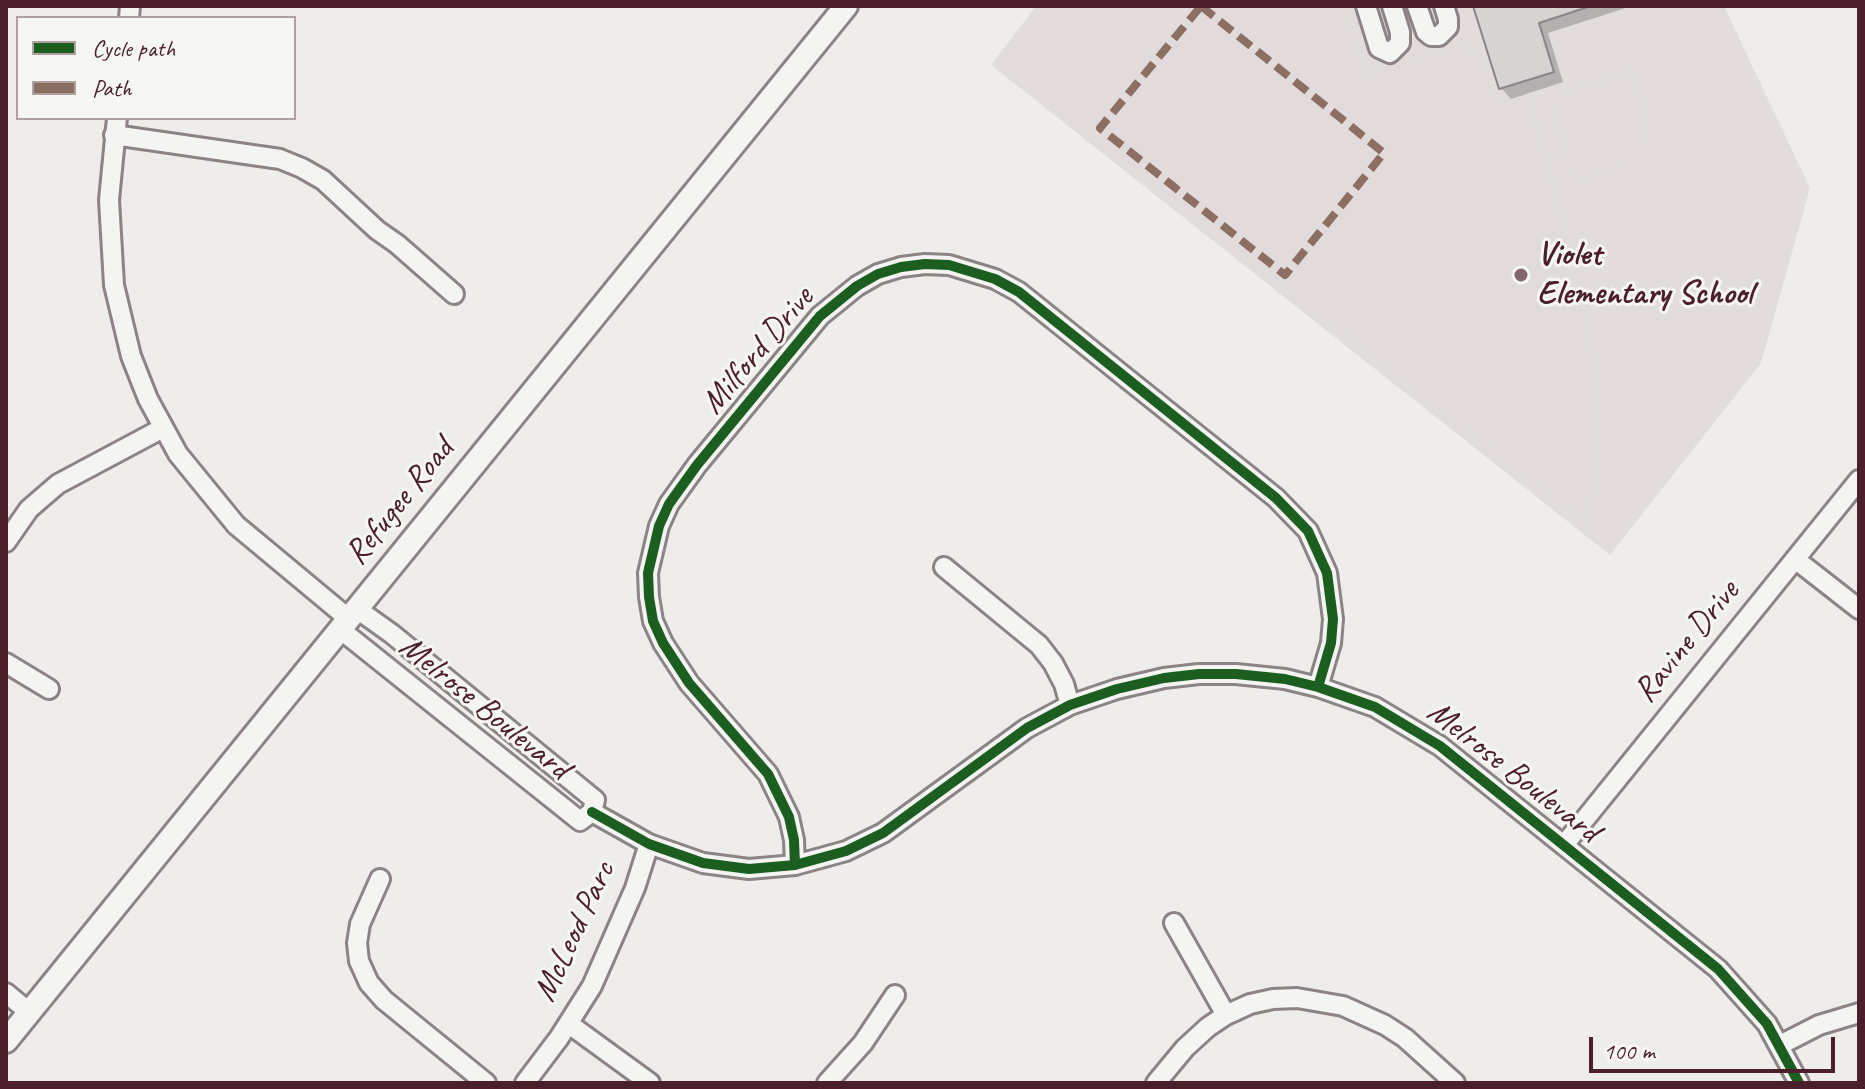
<!DOCTYPE html>
<html>
<head>
<meta charset="utf-8">
<style>
	body { margin:0 }
	#map { position:relative; width:1865px; height:1089px; overflow:hidden; background:#eeedeb; font-family:Caveat,sans-serif }
	canvas { display:block }
	.frame { position:absolute; inset:0; border:8px solid #4a1f2b; pointer-events:none }
	.legend { position:absolute; left:16px; top:16px; width:280px; height:104px; box-sizing:border-box; background:#f6f6f2; border:2px solid #b1a0a2; margin:0; padding:10px 14px; list-style:none; font-size:24px; color:#4a1f2b }
	.legend li { display:flex; align-items:center; gap:16px; height:40px }
	.legend b { width:40px; border:2px solid #b1a0a2 }
	.scale { position:absolute; left:1589px; top:1037px; width:246px; height:36px; box-sizing:border-box; border:4px solid #4a1f2b; border-top:0; padding-left:10px; font-size:24px; line-height:28px; white-space:nowrap; color:#4a1f2b; -webkit-text-stroke:6px #f6f6f2; paint-order:stroke }
</style>
</head>
<body>
<div id="map">
<canvas width="1865" height="1089"></canvas>
<div class="frame"></div>
<ul class="legend">
<li><b style="height:10px;background:#1b5e20"></b>Cycle path</li>
<li><b style="height:10px;background:#8d6e63"></b>Path</li>
</ul>
<div class="scale">100 m</div>
</div>
<script>
const c = document.querySelector('canvas').getContext('2d');
c.lineJoin = 'round';
function fill(path, color) {
  c.fillStyle = color;
  c.fill(path, 'evenodd');
}
function toPath(rows) {
  const path = new Path2D();
  for (const r of rows) {
    path.moveTo(r[0], r[1]);
    for (let i = 2; i < r.length; i += 2) path.lineTo(r[i], r[i + 1]);
  }
  return path;
}
function trace(path, color, width, dash) {
  c.strokeStyle = color;
  c.lineWidth = width;
  c.lineCap = dash ? 'butt' : 'round';
  c.setLineDash(dash || []);
  c.stroke(path);
}
function label(font, color, halo, rows, align = 'center') {
  c.font = font + ' Caveat,sans-serif';
  c.lineWidth = 6;
  c.setLineDash([]);
  c.textBaseline = 'middle';
  c.strokeStyle = halo;
  c.fillStyle = color;
  for (const [text, x, y, turn = 0] of rows) {
    c.save();
    c.translate(x, y);
    c.rotate((+turn || 0) * Math.PI / 180);
    c.textAlign = isNaN(turn) ? turn : align;
    if (halo) c.strokeText(text, 0, 0);
    c.fillText(text, 0, 0);
    c.restore();
  }
}
fill(toPath([
	[1036,6,1724,6,1810,188,1761,363,1610,555,991,65]
]), '#e2dddc');
fill(toPath([
	[1191,6,1361,6,1364,14,1348,19,1350,27,1367,22,1371,36,1354,41,1356,50,1375,45,1379,58,1360,64,1363,75,1461,45,1482,54,1496,97,1527,89,1567,239,1594,363,1599,459,1587,525,1088,132],
	[1630,70,1643,102,1645,123,1641,140,1629,156,1614,168,1574,181,1552,107,1560,95]
]), '#e1dcdb');
fill(toPath([
	[1475,6,1632,6,1548,33,1563,82,1511,99,1501,88]
]), '#0003');
const building = toPath([
	[1473,6,1591,6,1539,23,1554,72,1499,89,1473,6]
]);
fill(building, '#d6d3d2');
trace(building, '#8c8385', 2);
const minor = toPath([
	[1366,6,1379,48,1390,53,1400,43,1400,32,1392,6],
	[1417,6,1426,32,1431,36,1439,36,1448,27,1448,19,1444,6],
	[129,18,130,6],
	[117,118,109,200,114,285,131,356,148,399,178,454,236,525,349,619],
	[114,135,280,159,302,168,323,180,377,230,397,244,454,294],
	[6,542,29,509,58,484,163,428],
	[1795,559,1859,609],
	[944,567,1039,645,1053,663,1064,684,1070,705],
	[341,630,580,821,592,812,595,800,392,634,357,609],
	[6,663,49,689],
	[592,812,649,844,703,863,749,869,795,865,846,851,883,833,1027,728,1070,705,1117,689,1164,678,1199,674,1236,674,1285,679,1318,687,1375,707,1440,746,1718,969,1767,1024,1799,1083],
	[1564,845,1859,480],
	[795,865,794,840,789,817,768,774,689,683,663,643,653,621,649,597,648,573,659,526,669,504,697,465,820,316,857,286,878,274,901,267,925,264,949,265,995,279,1019,292,1276,498,1308,531,1327,573,1333,619,1331,643,1318,687],
	[380,879,360,924,357,943,359,961,369,983,384,1000,486,1083],
	[1174,923,1226,1015],
	[6,993,29,1012],
	[569,1024,650,1083],
	[1780,1045,1819,1025,1859,1013],
	[525,1083,559,1038,592,986,635,888,649,844],
	[827,1083,863,1043,895,995],
	[1156,1083,1185,1048,1208,1027,1226,1015,1250,1004,1273,999,1297,998,1343,1006,1385,1025,1405,1038,1455,1083]
]);
const major = toPath([
	[6,1041,846,6]
]);
trace(minor, '#8c8385', 24);
trace(major, '#8c8385', 28);
trace(minor, '#f4f4f2', 18);
trace(major, '#f4f4f2', 22);
trace(toPath([
	[1201,6,1384,153,1285,275,1100,128,1201,6]
]), '#8d6e63', 8, [16, 8]);
trace(toPath([
	[592,812,649,844,703,863,749,869,795,865,846,851,883,833,1027,728,1070,705,1117,689,1164,678,1199,674,1236,674,1285,679,1318,687,1375,707,1440,746,1718,969,1767,1024,1799,1083],
	[795,865,794,840,789,817,768,774,689,683,663,643,653,621,649,597,648,573,659,526,669,504,697,465,820,316,857,286,878,274,901,267,925,264,949,265,995,279,1019,292,1276,498,1308,531,1327,573,1333,619,1331,643,1318,687]
]), '#1b5e20', 10);
for (const [x, y, r, color] of [
	[1521,275,8,"#83676e"]
]) {
  const dot = new Path2D();
  dot.arc(x, y, r, 0, 2 * Math.PI);
  c.fillStyle = color;
  c.fill(dot);
  trace(dot, '#f6f6f2', 3);
}
label('bold 34px', '#4a1f2b', '#f6f6f2', [
	["Violet",1537,255],
	["Elementary School",1537,294]
], 'left');
label('34px', '#4a1f2b', '#f6f6f2', [
	["Milford Drive",758,351,-50],
	["Refugee Road",400,502,-51],
	["Ravine Drive",1687,642,-51],
	["Melrose Boulevard",484,708,39],
	["Melrose Boulevard",1513,772,38],
	["McLeod Parc",575,932,-65]
]);
</script>
</body>
</html>
